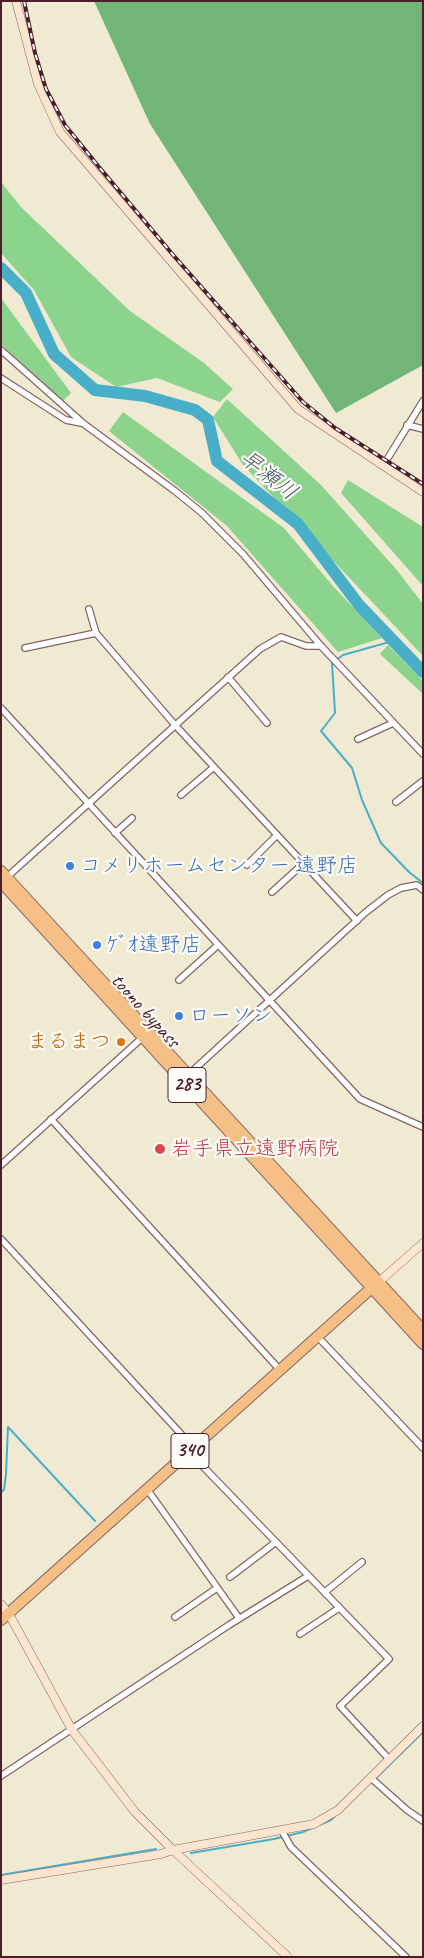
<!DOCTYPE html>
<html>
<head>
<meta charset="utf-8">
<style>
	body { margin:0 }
	#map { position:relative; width:424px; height:1958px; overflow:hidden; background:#f1ead3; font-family:Caveat,sans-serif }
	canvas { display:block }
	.frame { position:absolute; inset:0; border:2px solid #4a1f2b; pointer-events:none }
</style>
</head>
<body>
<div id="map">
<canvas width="424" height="1958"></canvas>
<div class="frame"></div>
</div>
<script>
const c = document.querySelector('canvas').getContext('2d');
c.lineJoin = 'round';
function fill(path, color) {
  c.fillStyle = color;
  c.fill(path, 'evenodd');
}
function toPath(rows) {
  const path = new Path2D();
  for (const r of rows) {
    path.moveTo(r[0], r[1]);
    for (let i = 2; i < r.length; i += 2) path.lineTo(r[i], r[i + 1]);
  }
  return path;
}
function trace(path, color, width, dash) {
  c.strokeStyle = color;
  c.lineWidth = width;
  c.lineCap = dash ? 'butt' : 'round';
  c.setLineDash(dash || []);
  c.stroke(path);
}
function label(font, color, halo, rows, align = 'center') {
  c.font = font + ' Caveat,"Klee One",sans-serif';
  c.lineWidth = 4.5;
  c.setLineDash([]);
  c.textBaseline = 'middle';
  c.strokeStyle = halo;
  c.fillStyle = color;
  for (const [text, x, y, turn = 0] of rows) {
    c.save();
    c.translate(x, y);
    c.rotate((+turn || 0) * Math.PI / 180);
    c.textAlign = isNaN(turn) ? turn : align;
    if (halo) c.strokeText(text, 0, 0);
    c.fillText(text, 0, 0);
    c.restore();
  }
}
fill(toPath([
	[1,182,21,207,130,311,204,363,233,389,220,402,157,378,116,387,71,357,34,290,1,253],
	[1,298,71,393,62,402,1,344],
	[227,399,321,485,396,569,423,604,423,656,243,465,213,417],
	[123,412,284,528,332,585,382,638,338,652,227,526,109,431],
	[348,480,423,527,423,586,341,493],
	[388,645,423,681,423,694,380,654]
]), '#8cd38e');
fill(toPath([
	[94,1,423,1,423,365,336,413,150,124]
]), '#71b579');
trace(toPath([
	[393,641,343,655,332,663,335,713,321,731,352,768,362,800,381,843,409,872,423,883],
	[1,1492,4,1490,6,1474,8,1427,95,1521],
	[374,1780,423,1732],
	[319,1825,331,1820,336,1815],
	[191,1853,274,1839,303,1832,314,1827],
	[1,1875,156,1849]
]), '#49afc8', 2);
trace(toPath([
	[1,268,26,293,54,354,95,390,145,396,195,410,208,420,217,461,298,524,359,605,423,672]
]), '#49afc8', 12);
const street = toPath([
	[1,350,84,424,175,491,202,513,243,554,321,646,423,754],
	[1,378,66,420,81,423],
	[407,425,423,429],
	[383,466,423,401],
	[89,609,96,633],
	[25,648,96,633,175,725,357,921],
	[228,677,267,723],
	[1,708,360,1099,423,1127],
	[358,739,393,723],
	[181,795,214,767],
	[396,802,423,781],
	[115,833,132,818],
	[247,865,277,835],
	[7,877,260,649,281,637,306,646,321,646],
	[272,892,304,863],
	[179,980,218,945],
	[188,1075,366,912,388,895,401,888,417,885,423,890],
	[51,1119,280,1370],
	[1,1165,143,1037],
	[1,1239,194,1448],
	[317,1336,423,1448],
	[189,1452,389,1659,340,1706,389,1759],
	[147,1489,239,1618],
	[230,1577,276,1542],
	[325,1592,362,1562],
	[175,1617,217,1588],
	[300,1634,339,1608],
	[1,1776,229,1625,308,1576],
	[371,1778,407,1810,423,1821],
	[282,1831,291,1847,406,1957]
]);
const secondary = toPath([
	[16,1,38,84,60,132,298,409,423,492],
	[380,1281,423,1243],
	[1,1604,9,1614,72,1730,135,1812,173,1850,288,1957],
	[1,1880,161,1854,173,1850,314,1824,338,1810,423,1726]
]);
const highway = toPath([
	[1,871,423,1330],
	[1,882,423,1344],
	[1,1620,376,1284]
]);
trace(street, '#846666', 8);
trace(secondary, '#846666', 9);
trace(highway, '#846666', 12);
trace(street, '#fff', 5.5);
trace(secondary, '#fbe5cf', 8);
trace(highway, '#f5bf86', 10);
const rail = toPath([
	[24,1,35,53,46,89,65,125,99,167,174,256,303,402,335,428,423,484]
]);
trace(rail, '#4a1f2b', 4);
trace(rail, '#fdfcf7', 2, [5.5]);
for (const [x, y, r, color] of [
	[70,866,5,"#3f7fe0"],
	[97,945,5,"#3f7fe0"],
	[179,1016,5,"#3f7fe0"],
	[121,1042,5,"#e8710a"],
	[160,1149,6,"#e0444e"]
]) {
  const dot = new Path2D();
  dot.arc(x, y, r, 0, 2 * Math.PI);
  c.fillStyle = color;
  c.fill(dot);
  trace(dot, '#fdfcf7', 2);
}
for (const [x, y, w] of [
	[187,1085,38],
	[190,1451,38]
]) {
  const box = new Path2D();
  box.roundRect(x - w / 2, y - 17.5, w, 35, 4);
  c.fillStyle = '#fdfcf7';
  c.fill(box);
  trace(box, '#4a1f2b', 1);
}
label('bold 20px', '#4a1f2b', null, [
	["283",187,1085],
	["340",190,1451]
]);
label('21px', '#366cbe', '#fdfcf7', [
	["コメリホームセンター 遠野店",80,866],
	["ｹﾞｵ遠野店",107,945],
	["ローソン",189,1016]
], 'left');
label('21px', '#4a1f2b', '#fdfcf7', [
	["toono bypass",145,1011,48]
]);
label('21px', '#c56008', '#fdfcf7', [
	["まるまつ",111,1042]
], 'right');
label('21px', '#be3a42', '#fdfcf7', [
	["岩手県立遠野病院",171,1149]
], 'left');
label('italic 22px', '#4a596a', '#fdfcf7', [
	["早瀬川",268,476,38]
]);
</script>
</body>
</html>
